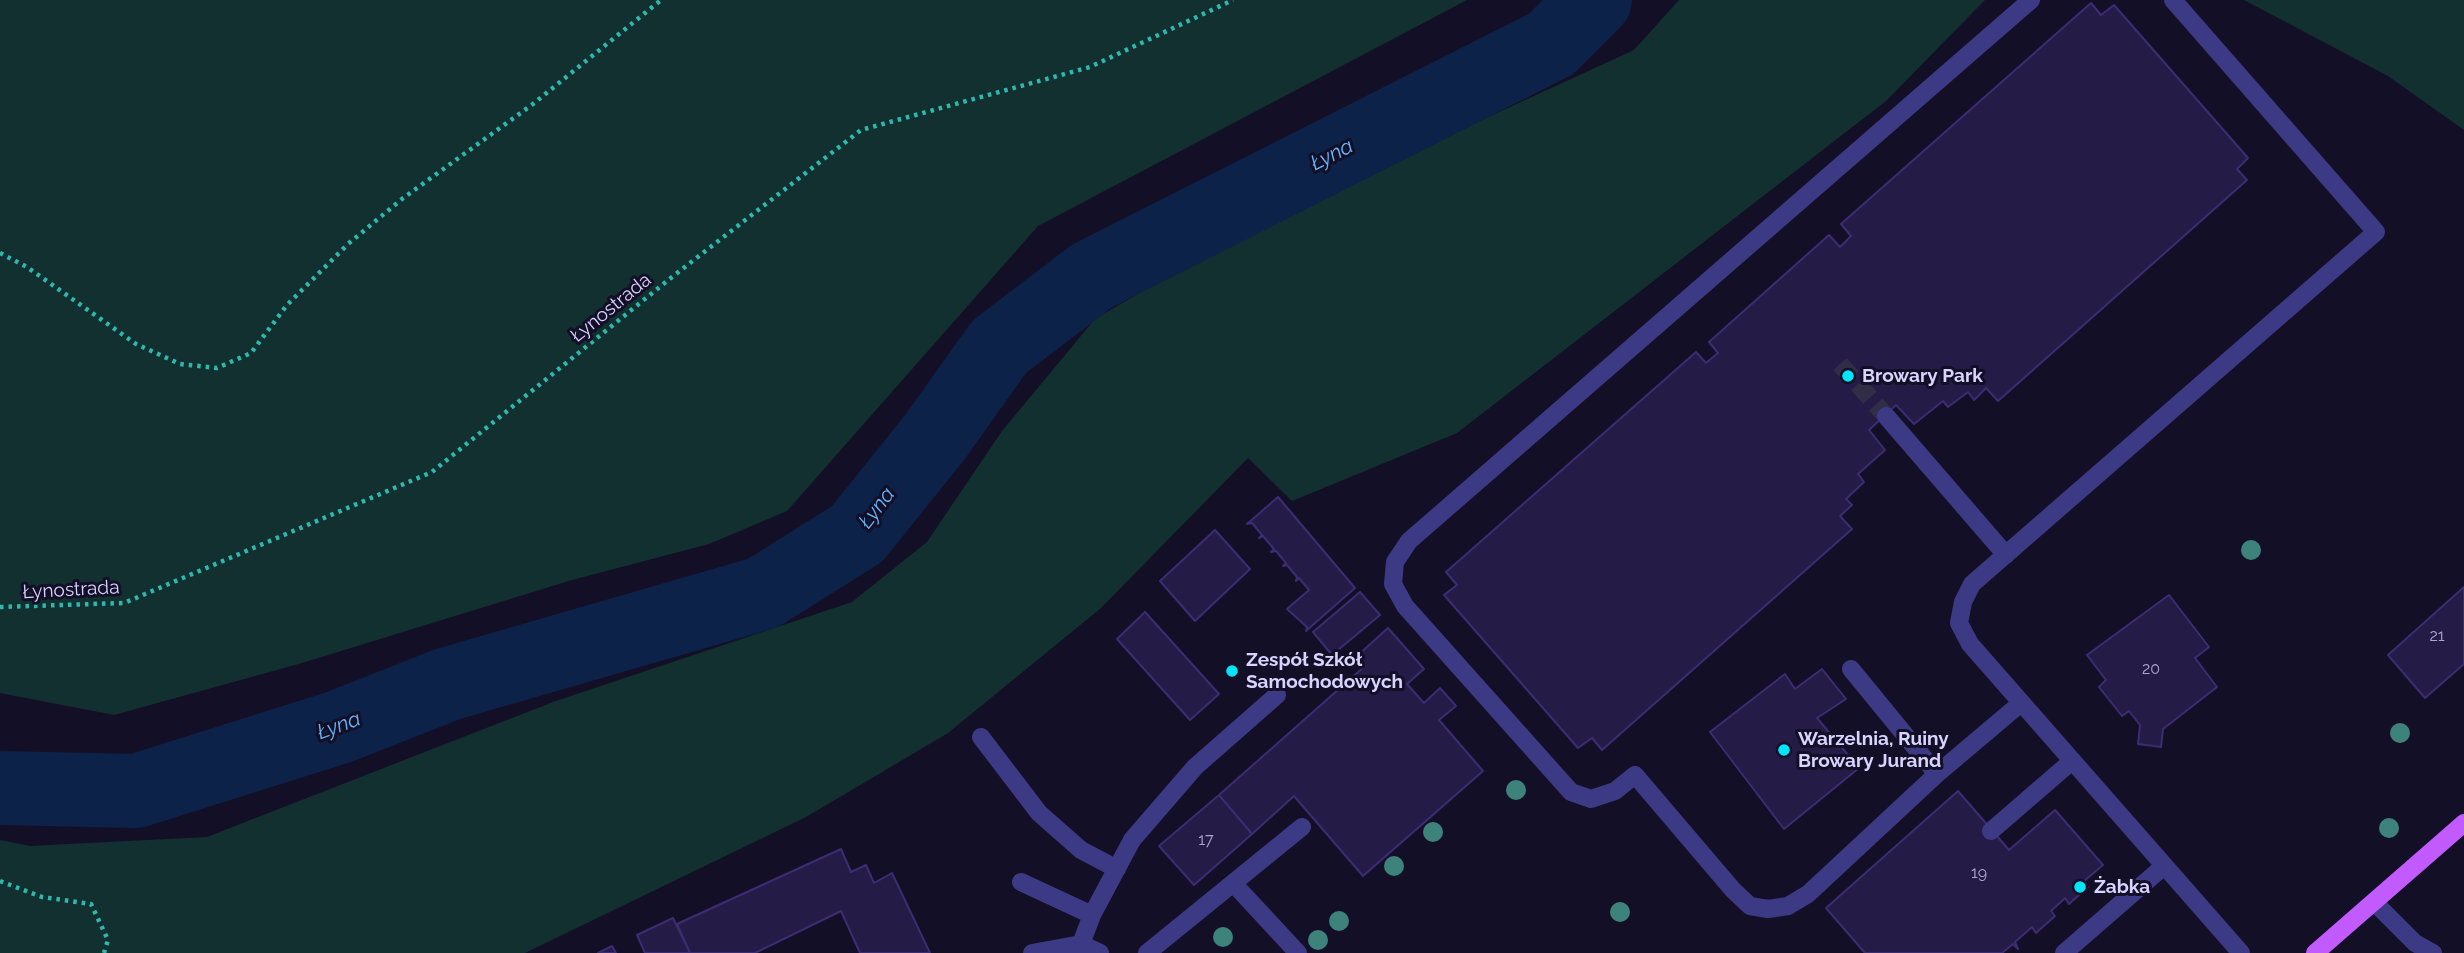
<!DOCTYPE html>
<html>
<head>
<meta charset="utf-8">
<style>
	body { margin:0 }
	canvas { display:block; background:#130f26 }
</style>
</head>
<body>
<canvas width="2464" height="953"></canvas>
<script>
const c = document.querySelector('canvas').getContext('2d');
c.lineJoin = 'round';
function fill(path, color) {
  c.fillStyle = color;
  c.fill(path, 'evenodd');
}
function toPath(rows) {
  const path = new Path2D();
  for (const r of rows) {
    path.moveTo(r[0], r[1]);
    for (let i = 2; i < r.length; i += 2) path.lineTo(r[i], r[i + 1]);
  }
  return path;
}
function trace(path, color, width, dash) {
  c.strokeStyle = color;
  c.lineWidth = width;
  c.lineCap = dash ? 'butt' : 'round';
  c.setLineDash(dash || []);
  c.stroke(path);
}
function label(font, color, halo, rows, align = 'center') {
  c.font = font + ' Raleway,sans-serif';
  c.lineWidth = 6;
  c.setLineDash([]);
  c.textBaseline = 'middle';
  c.strokeStyle = halo;
  c.fillStyle = color;
  for (const [text, x, y, turn = 0] of rows) {
    c.save();
    c.translate(x, y);
    c.rotate((+turn || 0) * Math.PI / 180);
    c.textAlign = isNaN(turn) ? turn : align;
    if (halo) c.strokeText(text, 0, 0);
    c.fillText(text, 0, 0);
    c.restore();
  }
}
fill(toPath([
	[0,0,1467,0,1038,226,787,511,709,544,572,580,302,663,114,715,0,693],
	[1679,0,1985,0,1886,101,1457,433,1292,501,1248,458,1101,608,948,733,806,817,525,953,0,953,0,840,30,846,207,837,553,702,852,602,927,542,1002,431,1095,319,1264,220,1634,50],
	[2244,0,2464,0,2464,130,2388,76]
]), '#12302f');
trace(toPath([
	[0,788,136,791,339,727,448,684,763,593,857,534,935,437,999,347,1092,276,1551,44,1595,0]
]), '#0c2248', 74);
const building = toPath([
	[2091,3,2101,15,2114,5,2248,158,2237,169,2247,180,1998,401,1986,388,1974,400,1968,392,1948,407,1943,401,1914,424,1896,405,1869,430,1885,450,1858,474,1864,482,1846,499,1852,505,1840,516,1852,529,1602,750,1592,738,1578,748,1444,595,1457,585,1446,572,1696,352,1706,363,1718,353,1709,342,1829,235,1840,247,1851,236,1841,224,2091,3],
	[1278,497,1355,588,1306,631,1307,627,1287,609,1309,590,1299,578,1296,581,1297,577,1287,565,1283,566,1286,563,1276,551,1271,552,1274,549,1263,536,1259,538,1262,535,1252,523,1247,524,1278,497],
	[1215,530,1250,569,1195,621,1160,581,1215,530],
	[2464,587,2464,664,2425,698,2388,655,2464,587],
	[1360,592,1380,615,1332,655,1313,632,1360,592],
	[2169,595,2209,647,2195,658,2217,687,2163,729,2161,747,2138,744,2140,725,2129,711,2122,716,2099,687,2106,680,2087,655,2169,595],
	[1145,612,1219,694,1190,720,1117,639,1145,612],
	[1388,628,1424,669,1407,684,1424,703,1440,688,1456,706,1439,720,1483,771,1363,876,1294,796,1252,834,1219,795,1365,666,1357,656,1388,628],
	[1822,669,1846,699,1817,718,1859,768,1784,829,1710,732,1785,674,1795,689,1822,669],
	[1958,791,2009,850,2055,810,2103,865,2083,882,2088,887,2069,904,2065,898,2051,911,2055,916,2036,933,2032,927,2015,942,2018,949,2013,944,2002,953,1865,953,1826,908,1958,791],
	[1219,795,1252,834,1194,885,1159,846,1219,795],
	[841,849,851,872,866,865,874,883,892,873,930,953,860,953,841,911,755,953,690,953,677,924,841,849],
	[673,918,690,953,645,953,637,935,673,918],
	[612,946,616,953,598,953,612,946]
]);
fill(building, '#241b47');
trace(building, '#3b2d73', 2);
trace(toPath([
	[1840,364,1886,416]
]), '#312d47', 18, [18, 9]);
trace(toPath([
	[0,253,27,267,136,344,180,364,217,368,251,353,287,305,348,244,402,199,533,104,661,0],
	[0,607,124,603,432,472,672,277,861,130,1090,67,1233,0],
	[0,881,42,897,91,904,108,940,104,953]
]), '#2fb8b0', 4.5, [3.5, 5]);
trace(toPath([
	[2173,0,2376,232,1972,584,1963,602,1959,623,1970,644,2241,953],
	[1886,416,2006,555],
	[1851,669,1937,774],
	[2021,703,1937,774,1808,894,1788,906,1768,909,1750,906,1733,890,1635,775,1615,791,1591,799,1571,792,1405,606,1393,584,1395,562,1409,541,2031,0],
	[981,737,1039,813,1081,850,1117,869],
	[1991,831,2072,761],
	[1021,882,1092,915],
	[1233,883,1298,953],
	[2374,902,2415,943,2433,953],
	[1081,944,1092,915,1132,840,1195,767,1277,695],
	[1032,953,1081,944,1100,953],
	[1147,953,1302,827],
	[2064,953,2164,866]
]), '#3d3a85', 18);
trace(toPath([
	[2315,953,2464,823]
]), '#c25bff', 18);
c.fillStyle = '#3d827b';
for (const [x, y] of [
	[2251,550],
	[2400,733],
	[1516,790],
	[2389,828],
	[1433,832],
	[1394,866],
	[1620,912],
	[1339,921],
	[1223,937],
	[1318,940]
]) {
  c.beginPath();
  c.arc(x, y, 10, 0, 2 * Math.PI);
  c.fill();
}
for (const [x, y, r, color] of [
	[1848,376,7,"#00e5ff"],
	[1232,671,7,"#00e5ff"],
	[1784,750,7,"#00e5ff"],
	[2080,887,7,"#00e5ff"]
]) {
  const dot = new Path2D();
  dot.arc(x, y, r, 0, 2 * Math.PI);
  c.fillStyle = color;
  c.fill(dot);
  trace(dot, '#130f26', 2.5);
}
label('16px', '#aca6d1', null, [
	["21",2437,636],
	["20",2151,669],
	["17",1206,840],
	["19",1979,873]
]);
label('19px', '#d9d4ff', '#130f26', [
	["Łynostrada",611,308,-39],
	["Łynostrada",71,590,-3]
]);
label('bold 19px', '#d9d4ff', '#130f26', [
	["Browary Park",1862,376],
	["Zespół Szkół",1246,660],
	["Samochodowych",1246,682],
	["Warzelnia, Ruiny",1798,739],
	["Browary Jurand",1798,761],
	["Żabka",2094,887]
], 'left');
label('italic 21px', '#62b6ff', '#130f26', [
	["Łyna",1332,155,-27],
	["Łyna",877,508,-53],
	["Łyna",339,726,-20]
]);
</script>
</body>
</html>
